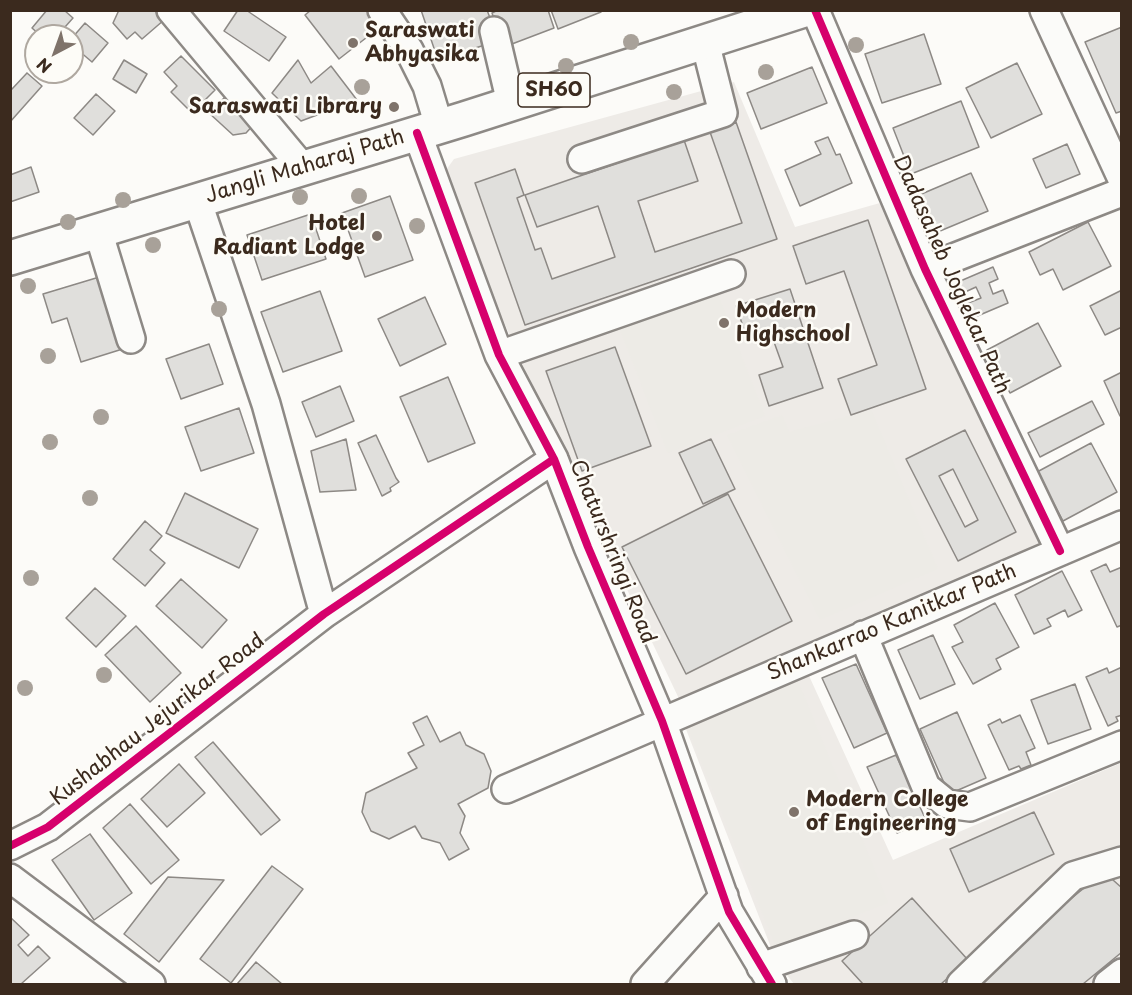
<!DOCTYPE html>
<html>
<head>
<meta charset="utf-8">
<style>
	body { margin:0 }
	#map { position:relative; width:1132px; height:995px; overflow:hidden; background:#fcfbf8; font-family:"Playpen Sans",sans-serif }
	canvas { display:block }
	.frame { position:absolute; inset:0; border:12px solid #3b2a1e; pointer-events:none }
	.north { position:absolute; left:24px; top:24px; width:60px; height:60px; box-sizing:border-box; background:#fdfcf7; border:2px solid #afa8a0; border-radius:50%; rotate:221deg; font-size:16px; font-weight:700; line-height:24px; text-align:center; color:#3b2a1e }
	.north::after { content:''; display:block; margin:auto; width:21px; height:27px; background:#7f736a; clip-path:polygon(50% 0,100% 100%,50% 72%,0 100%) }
</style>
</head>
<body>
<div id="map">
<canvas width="1132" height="995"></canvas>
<div class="frame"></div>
<div class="north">N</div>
</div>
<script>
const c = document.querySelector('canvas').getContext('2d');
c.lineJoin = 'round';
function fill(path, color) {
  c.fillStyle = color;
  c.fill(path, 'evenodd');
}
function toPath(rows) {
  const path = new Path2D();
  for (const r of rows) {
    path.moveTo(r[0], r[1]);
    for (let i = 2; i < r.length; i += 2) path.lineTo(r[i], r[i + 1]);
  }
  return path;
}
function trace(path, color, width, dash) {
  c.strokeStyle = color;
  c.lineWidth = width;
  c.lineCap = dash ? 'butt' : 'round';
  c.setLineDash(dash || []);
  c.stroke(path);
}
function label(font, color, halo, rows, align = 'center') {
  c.font = font + ' "Playpen Sans",sans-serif';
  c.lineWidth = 5;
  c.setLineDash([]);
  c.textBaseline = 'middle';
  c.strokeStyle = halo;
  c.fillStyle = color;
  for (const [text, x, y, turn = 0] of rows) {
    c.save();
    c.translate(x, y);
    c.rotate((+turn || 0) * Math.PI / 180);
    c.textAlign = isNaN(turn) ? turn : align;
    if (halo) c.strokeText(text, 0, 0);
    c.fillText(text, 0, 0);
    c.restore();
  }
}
fill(toPath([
	[734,82,795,227,887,201,1046,545,681,703,546,419,441,177,454,159],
	[805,667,893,860,1121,763,1121,984,794,984,777,963,682,719]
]), '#eeebe7');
fill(toPath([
	[714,285,765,416,668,453,617,322],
	[871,410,938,569,820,620,727,435,782,415,789,432],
	[798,681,888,903,776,947,687,726]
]), '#edebe6');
const building = toPath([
	[47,10,64,10,73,18,57,36,41,36,32,28,47,10],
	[119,10,156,10,164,20,142,39,135,32,127,39,113,23,119,10],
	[238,10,246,10,286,37,269,61,224,31,238,10],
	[311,10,367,10,380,27,339,59,305,15,311,10],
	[421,10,487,10,490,18,487,19,494,42,438,60,421,10],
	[498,10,548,10,554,28,504,47,492,13,498,10],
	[551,10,600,10,601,12,558,29,551,10],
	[85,23,108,43,92,62,72,45,72,38,85,23],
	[1122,27,1122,111,1116,113,1085,42,1122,27],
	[924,34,941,84,882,103,865,54,924,34],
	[181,56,215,90,192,113,171,92,177,86,164,72,181,56],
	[124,60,147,74,136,93,113,79,124,60],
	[298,60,311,83,331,66,357,100,301,121,272,93,298,60],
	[1017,63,1042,114,991,138,966,88,1017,63],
	[812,67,827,103,761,129,747,93,812,67],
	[27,73,42,86,10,122,10,88,12,89,27,73],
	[229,93,257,121,246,133,233,135,209,113,229,93],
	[96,94,115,111,93,135,74,118,96,94],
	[961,101,979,147,911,174,893,128,961,101],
	[736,122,777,239,525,325,475,183,515,169,524,195,517,198,535,250,541,248,552,279,615,257,598,206,537,227,525,195,684,140,698,181,638,201,655,252,742,223,710,132,736,122],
	[828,137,836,155,840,154,852,183,800,206,785,170,821,154,815,142,828,137],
	[1067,144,1080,174,1046,188,1033,159,1067,144],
	[31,167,39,192,10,202,10,175,31,167],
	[971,173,988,211,928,236,912,198,971,173],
	[390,196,413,260,365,277,342,213,390,196],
	[311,214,326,259,262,280,247,235,311,214],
	[868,220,926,389,851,415,838,379,877,365,844,271,806,284,793,246,868,220],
	[1088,222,1111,266,1063,290,1053,269,1040,275,1029,252,1088,222],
	[993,267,998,279,989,283,993,294,1003,290,1008,303,975,317,968,303,981,298,976,287,963,293,958,282,993,267],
	[106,275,129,347,81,362,67,318,52,323,43,294,106,275],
	[790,289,823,388,769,406,759,375,783,367,769,328,746,335,736,306,790,289],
	[1122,290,1122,327,1105,335,1090,306,1122,290],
	[320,291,342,351,283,372,261,312,320,291],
	[425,297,446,344,400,366,378,319,425,297],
	[1038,323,1061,366,1010,393,987,350,1038,323],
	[209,344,223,384,181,399,166,359,209,344],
	[615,347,651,446,582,471,546,371,615,347],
	[1122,372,1122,415,1120,416,1104,381,1122,372],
	[448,377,475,443,428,462,400,397,448,377],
	[340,386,354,421,316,437,302,402,340,386],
	[1092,401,1104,424,1040,457,1028,433,1092,401],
	[239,408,254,453,201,471,185,427,239,408],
	[965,430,1016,532,958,561,906,459,965,430],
	[953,469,978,520,965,527,939,476,953,469],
	[376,435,396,478,399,482,390,488,391,491,382,496,358,443,376,435],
	[346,439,356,490,320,492,311,451,346,439],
	[711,439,735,489,703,504,679,453,711,439],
	[1091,443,1117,492,1063,521,1037,472,1091,443],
	[185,493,258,529,239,568,166,533,185,493],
	[728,494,792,621,686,674,622,547,728,494],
	[145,521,162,536,150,550,165,563,145,586,113,559,145,521],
	[1106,564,1110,572,1122,567,1122,625,1117,627,1091,571,1106,564],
	[1062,571,1082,610,1068,617,1065,610,1047,619,1051,626,1034,634,1015,595,1062,571],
	[181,579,227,620,202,648,156,606,181,579],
	[95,588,126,616,96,647,66,618,95,588],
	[995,603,1019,647,996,659,1001,669,973,684,952,647,963,642,954,625,995,603],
	[136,626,181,673,150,702,105,655,136,626],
	[933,635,955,684,920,699,898,650,933,635],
	[856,664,887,733,854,748,822,678,856,664],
	[1122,667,1122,715,1116,717,1118,721,1108,726,1086,677,1107,668,1109,673,1122,667],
	[1075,684,1091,729,1048,744,1031,700,1075,684],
	[957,712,986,778,949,794,920,729,957,712],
	[1020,715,1035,748,1026,752,1031,765,1021,769,1019,766,1009,770,988,725,1000,719,1002,723,1020,715],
	[427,716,440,742,460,732,466,745,484,754,491,771,488,788,458,804,465,816,460,833,469,849,449,860,440,843,422,838,415,826,389,839,371,831,362,812,366,793,417,768,408,753,424,745,413,723,427,716],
	[213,742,280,820,261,835,195,757,213,742],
	[896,755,926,820,897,833,867,767,896,755],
	[179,764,205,793,167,827,141,799,179,764],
	[130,804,179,860,151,884,103,828,130,804],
	[1034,812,1054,854,969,892,950,849,1034,812],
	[90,834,132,893,94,920,52,860,90,834],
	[272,866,303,889,231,983,200,959,272,866],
	[1104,872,1122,888,1122,952,1083,984,965,984,1104,872],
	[168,877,224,880,159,962,124,934,168,877],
	[912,898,968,960,941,984,863,984,842,961,912,898],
	[10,917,29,935,18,945,28,956,38,946,50,958,21,984,10,984,10,917],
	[256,962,282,984,237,984,256,962]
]);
fill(building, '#e0dfdc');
trace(building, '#8d8985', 1.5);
const minor = toPath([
	[171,10,303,168],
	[382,10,409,50,427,86,439,126],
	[815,10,925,269,1060,551],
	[1044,10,1122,179],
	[494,31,511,103],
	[417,133,499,355,554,459,588,547,662,721,729,912,772,984],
	[582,159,723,113,705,42],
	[197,200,266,404,324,614],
	[98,231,131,339],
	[925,269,1122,192],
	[499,355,731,274],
	[863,635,926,787,947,804,970,807,1122,745],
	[506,789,1122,525],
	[10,846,48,827,324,614,554,459],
	[10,878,151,984],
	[761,967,854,935],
	[645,984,724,896],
	[961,984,1073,876,1122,861],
	[1108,984,1122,973]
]);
const major = toPath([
	[10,258,464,119,804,10]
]);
trace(minor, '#8d8985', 32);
trace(major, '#8d8985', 38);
trace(minor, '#fbfbf9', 27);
trace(major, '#fbfbf9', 33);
trace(toPath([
	[815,10,925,269,1060,551],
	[417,133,499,355,554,459,588,547,662,721,729,912,772,984],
	[10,846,48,827,324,614,554,459]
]), '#d6006c', 8);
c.fillStyle = '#a8a199';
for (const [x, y] of [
	[631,42],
	[856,45],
	[566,66],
	[766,72],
	[362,87],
	[674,92],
	[359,196],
	[300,197],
	[123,200],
	[68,222],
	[417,226],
	[153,245],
	[28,286],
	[219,309],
	[48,356],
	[101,417],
	[50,442],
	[90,498],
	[31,578],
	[104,675],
	[25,688]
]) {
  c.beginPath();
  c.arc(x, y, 8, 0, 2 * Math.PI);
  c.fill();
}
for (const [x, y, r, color] of [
	[353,43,6,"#7f736a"],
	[394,107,6,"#7f736a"],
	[377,236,6,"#7f736a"],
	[724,323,6,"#7f736a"],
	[794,812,6,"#7f736a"]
]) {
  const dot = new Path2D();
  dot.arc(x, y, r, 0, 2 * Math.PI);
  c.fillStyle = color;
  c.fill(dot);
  trace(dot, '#fdfcf7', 2);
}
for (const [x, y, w] of [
	[554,90,72]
]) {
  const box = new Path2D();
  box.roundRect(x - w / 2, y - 17, w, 34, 4.5);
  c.fillStyle = '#fdfcf7';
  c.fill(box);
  trace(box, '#3b2a1e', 1.5);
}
label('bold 20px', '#3b2a1e', null, [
	["SH60",554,90]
]);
label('bold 21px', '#3b2a1e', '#fdfcf7', [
	["Saraswati",365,31],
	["Abhyasika",365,55],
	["Saraswati Library",382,107,"right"],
	["Hotel",365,224,"right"],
	["Radiant Lodge",365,248,"right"],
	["Modern",736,311],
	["Highschool",736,335],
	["Modern College",806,800],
	["of Engineering",806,824]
], 'left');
label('21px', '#3b2a1e', '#fdfcf7', [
	["Jangli Maharaj Path",305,167,-17],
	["Dadasaheb Joglekar Path",951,275,66],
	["Chaturshringi Road",612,552,68],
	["Shankarrao Kanitkar Path",892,623,-23],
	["Kushabhau Jejurikar Road",158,720,-38]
]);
</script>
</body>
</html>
